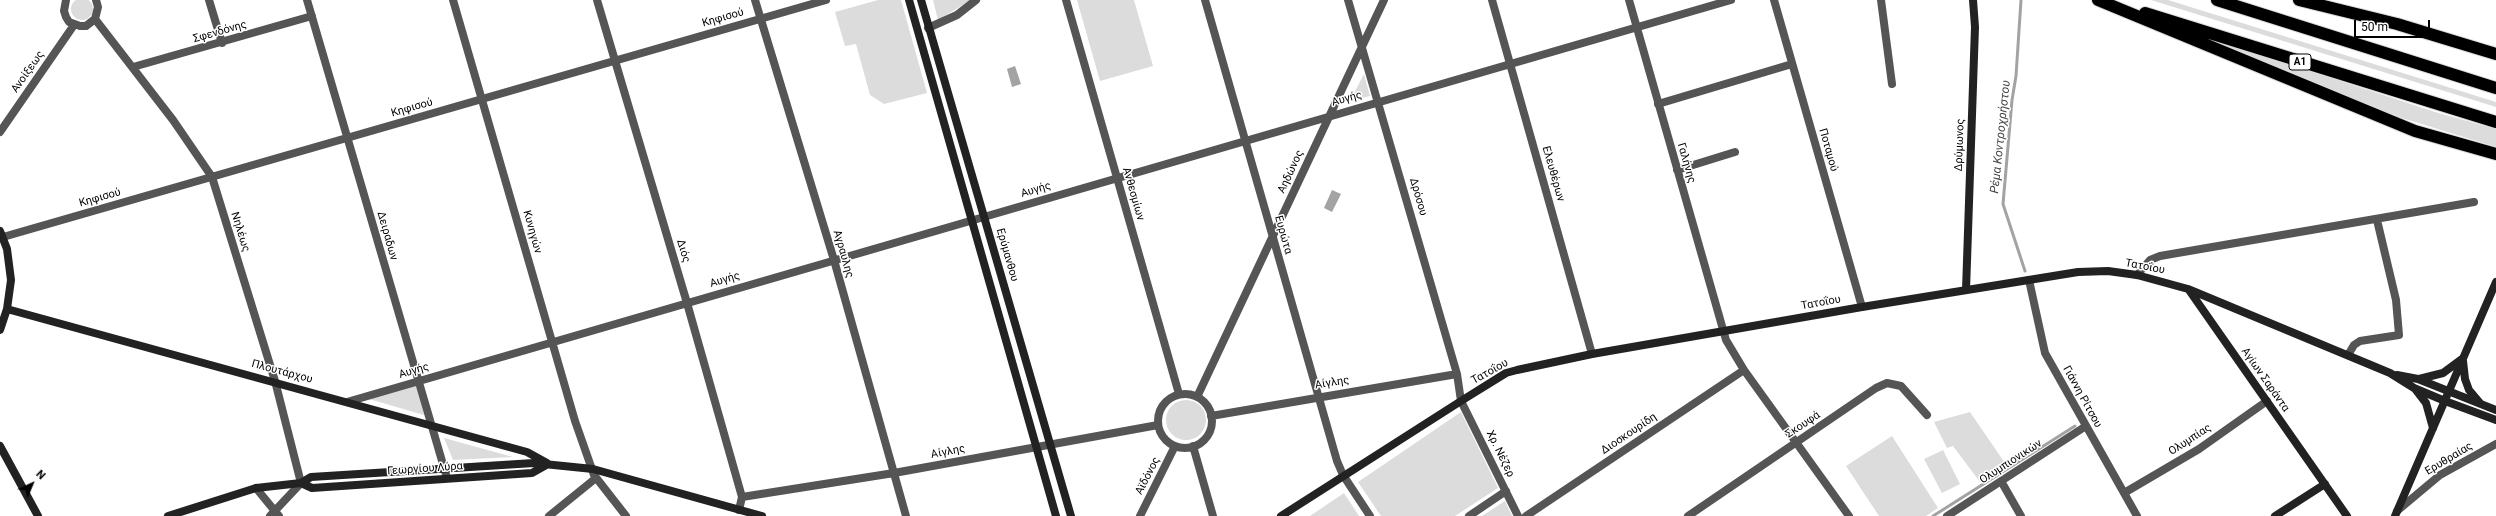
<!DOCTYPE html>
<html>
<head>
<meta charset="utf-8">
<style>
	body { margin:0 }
	#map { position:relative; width:2496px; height:516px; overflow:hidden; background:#fff; font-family:Roboto,sans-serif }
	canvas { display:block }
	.north { position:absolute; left:12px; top:464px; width:40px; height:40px; -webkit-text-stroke:3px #fff; paint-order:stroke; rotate:44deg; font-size:11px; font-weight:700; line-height:16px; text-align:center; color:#000 }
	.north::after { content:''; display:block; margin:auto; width:14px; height:18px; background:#000; clip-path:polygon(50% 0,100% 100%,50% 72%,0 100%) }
	.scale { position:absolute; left:2354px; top:20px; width:76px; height:18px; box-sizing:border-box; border:2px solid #000; border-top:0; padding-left:5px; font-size:12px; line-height:14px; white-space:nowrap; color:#000; -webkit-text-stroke:3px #fff; paint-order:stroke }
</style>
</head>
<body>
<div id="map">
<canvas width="2496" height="516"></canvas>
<div class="north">N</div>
<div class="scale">50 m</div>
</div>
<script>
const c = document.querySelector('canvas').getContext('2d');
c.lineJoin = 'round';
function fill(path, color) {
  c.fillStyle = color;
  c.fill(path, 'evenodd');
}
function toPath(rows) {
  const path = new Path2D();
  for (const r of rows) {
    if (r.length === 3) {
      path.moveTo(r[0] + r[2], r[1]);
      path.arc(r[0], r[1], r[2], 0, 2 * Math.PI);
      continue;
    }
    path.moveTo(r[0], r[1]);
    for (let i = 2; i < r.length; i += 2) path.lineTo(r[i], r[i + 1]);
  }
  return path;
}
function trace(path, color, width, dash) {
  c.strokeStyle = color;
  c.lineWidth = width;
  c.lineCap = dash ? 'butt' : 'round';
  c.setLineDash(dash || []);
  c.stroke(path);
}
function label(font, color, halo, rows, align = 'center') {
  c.font = font + ' Roboto,sans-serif';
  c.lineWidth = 3;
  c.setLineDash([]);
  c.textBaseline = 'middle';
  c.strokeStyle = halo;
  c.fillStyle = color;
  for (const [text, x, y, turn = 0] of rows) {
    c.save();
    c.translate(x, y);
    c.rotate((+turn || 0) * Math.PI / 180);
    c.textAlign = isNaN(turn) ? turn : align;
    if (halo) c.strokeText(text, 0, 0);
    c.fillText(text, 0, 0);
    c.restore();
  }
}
fill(toPath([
	[82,9,11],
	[878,0,901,0,927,93,884,104,870,95,856,44,845,46,835,12],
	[933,0,971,0,938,20],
	[1077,0,1134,0,1153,66,1100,81],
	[2151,0,2168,0,2496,102,2496,107],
	[2225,43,2435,112,2496,129,2496,147,2399,117,2223,45],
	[1364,74,1370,96,1350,101],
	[417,382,424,415,369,399],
	[1186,420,20],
	[1461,412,1498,488,1455,516,1381,516,1358,482],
	[1970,412,2007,466,1980,482,1953,446,1947,448,1934,422],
	[1892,436,1938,508,1926,516,1879,516,1846,466],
	[444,438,513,457,453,460],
	[1943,450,1960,484,1942,493,1924,459],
	[1344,493,1359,516,1310,516],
	[1505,501,1512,516,1482,516]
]), '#dcdcdc');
fill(toPath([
	[1015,66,1021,84,1012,87,1007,69],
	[1332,190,1341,194,1332,212,1324,208]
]), '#a3a3a3');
trace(toPath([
	[2021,0,2016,76,2012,100,2003,204,2025,271],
	[1933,516,2075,426]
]), '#a3a3a3', 3);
const highway = toPath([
	[2098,0,2415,131,2496,154],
	[2217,0,2496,88],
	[2299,0,2397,24,2496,54],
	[2145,13,2496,122]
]);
trace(highway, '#dbdbdb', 14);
trace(toPath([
	[66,0,64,11,66,17,69,22,80,26,86,26,95,19,98,7,96,0],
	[209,0,222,43],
	[307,0,447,478],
	[453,0,575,421,594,475,626,516],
	[597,0,687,303,742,497,739,510],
	[755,0,834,260,906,516],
	[1066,0,1179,394],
	[1205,0,1337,461,1343,475,1370,516],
	[1348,0,1457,374,1461,401,1518,516],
	[1492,0,1592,354],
	[1629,0,1726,340,1744,370,1849,516],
	[1774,0,1862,307],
	[1881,0,1892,84],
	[95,19,173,120,212,177,275,381,301,483,270,516],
	[928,28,957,15,976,0],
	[133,67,312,16],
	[1658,104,1792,64],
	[0,132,74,25],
	[1677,170,1735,152],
	[3,237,826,0],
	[2137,275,2150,260,2160,256,2474,202],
	[2029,280,2045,353,2137,516],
	[2348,355,2354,345,2360,341,2399,335,2396,300,2377,220],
	[1185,421,27],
	[1197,397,1384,0],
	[347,402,1731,0],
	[1211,416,1457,374],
	[1193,446,1213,516],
	[2001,481,2021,516],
	[256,488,279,516],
	[2124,493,2199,449,2267,401],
	[742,497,894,473,1158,425],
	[2397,511,2440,475,2496,444],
	[549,516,596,478],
	[1140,516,1175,446],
	[1469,516,1506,491],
	[1526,516,1744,370],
	[1688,516,1876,388,1887,383,1901,386,1927,415],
	[1947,516,2086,426]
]), '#555', 8);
trace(toPath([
	[909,0,1056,516],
	[921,0,1071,516],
	[0,231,7,249,11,280,7,309,0,330],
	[1966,290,1975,27,1973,0],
	[2189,290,2347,516],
	[7,309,527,452,547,463],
	[2463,361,2465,379,2469,390,2480,403],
	[2397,375,2418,379,2496,410],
	[2419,379,2443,373,2462,359],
	[2416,390,2426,403,2433,428],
	[0,446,38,516],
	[301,483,312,488,532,473,548,464],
	[168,516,256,488,301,483,311,477,534,463,593,469,762,516],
	[1281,516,1461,401,1506,373,1517,370,1592,354,1862,307,2078,272,2108,271,2137,275,2188,289,2390,373,2414,388,2445,401,2496,420],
	[2275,516,2325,484],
	[2395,516,2496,282]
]), '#222', 8);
trace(highway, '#000', 12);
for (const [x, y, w] of [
	[2300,62,22]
]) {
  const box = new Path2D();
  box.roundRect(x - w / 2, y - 8, w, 16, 3);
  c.fillStyle = '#fff';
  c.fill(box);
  trace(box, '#000', 1);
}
label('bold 10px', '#000', null, [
	["Α1",2300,62]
]);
label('11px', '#000', '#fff', [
	["Κηφισού",723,18,-16],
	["Σφενδόνης",220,32,-16],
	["Ανοίξεως",28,72,-55],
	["Αυγής",1347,99,-15],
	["Κηφισού",412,108,-16],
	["Δρύμωνος",1960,145,-88],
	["Ποταμού",1828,150,74],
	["Γαλήνης",1686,163,74],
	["Αηδώνος",1291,172,-65],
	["Ελευθέρων",1553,174,74],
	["Αυγής",1036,190,-16],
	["Ανθεσμίων",1133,194,74],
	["Δρόσου",1418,197,74],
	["Κηφισού",100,198,-16],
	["Νηλέως",240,232,73],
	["Κυνηγών",532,232,74],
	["Ευρώτα",1283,235,74],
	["Δειραδων",387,236,74],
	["Διός",683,251,73],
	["Αγραυλης",843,254,74],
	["Ερύμανθου",1007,255,74],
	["Τατοΐου",2145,267,11],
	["Αυγής",725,280,-16],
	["Τατοΐου",1821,303,-10],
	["Αυγής",414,371,-16],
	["Πλουτάρχου",282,372,15],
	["Τατοΐου",1490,372,-29],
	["Αγίων Σαράντα",2265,380,55],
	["Αίγλης",1332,383,-9],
	["Γιάννη Ρίτσου",2082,397,61],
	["Σκουφά",1803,425,-34],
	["Διοσκουρίδη",1629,434,-34],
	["Ολυμπίας",2190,440,-33],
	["Αίγλης",948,452,-11],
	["Χρ. Νέζερ",1500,454,64],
	["Ερυθραίας",2449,459,-31],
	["Ολυμπιονικών",2011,462,-33],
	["Γεωργίου Λύρα",425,469,-4],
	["Αϊδόνος",1148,476,-63]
]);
label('italic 12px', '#444', '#fff', [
	["Ρέμα Κοντροχρήστου",2001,137,-84]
]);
</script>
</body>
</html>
